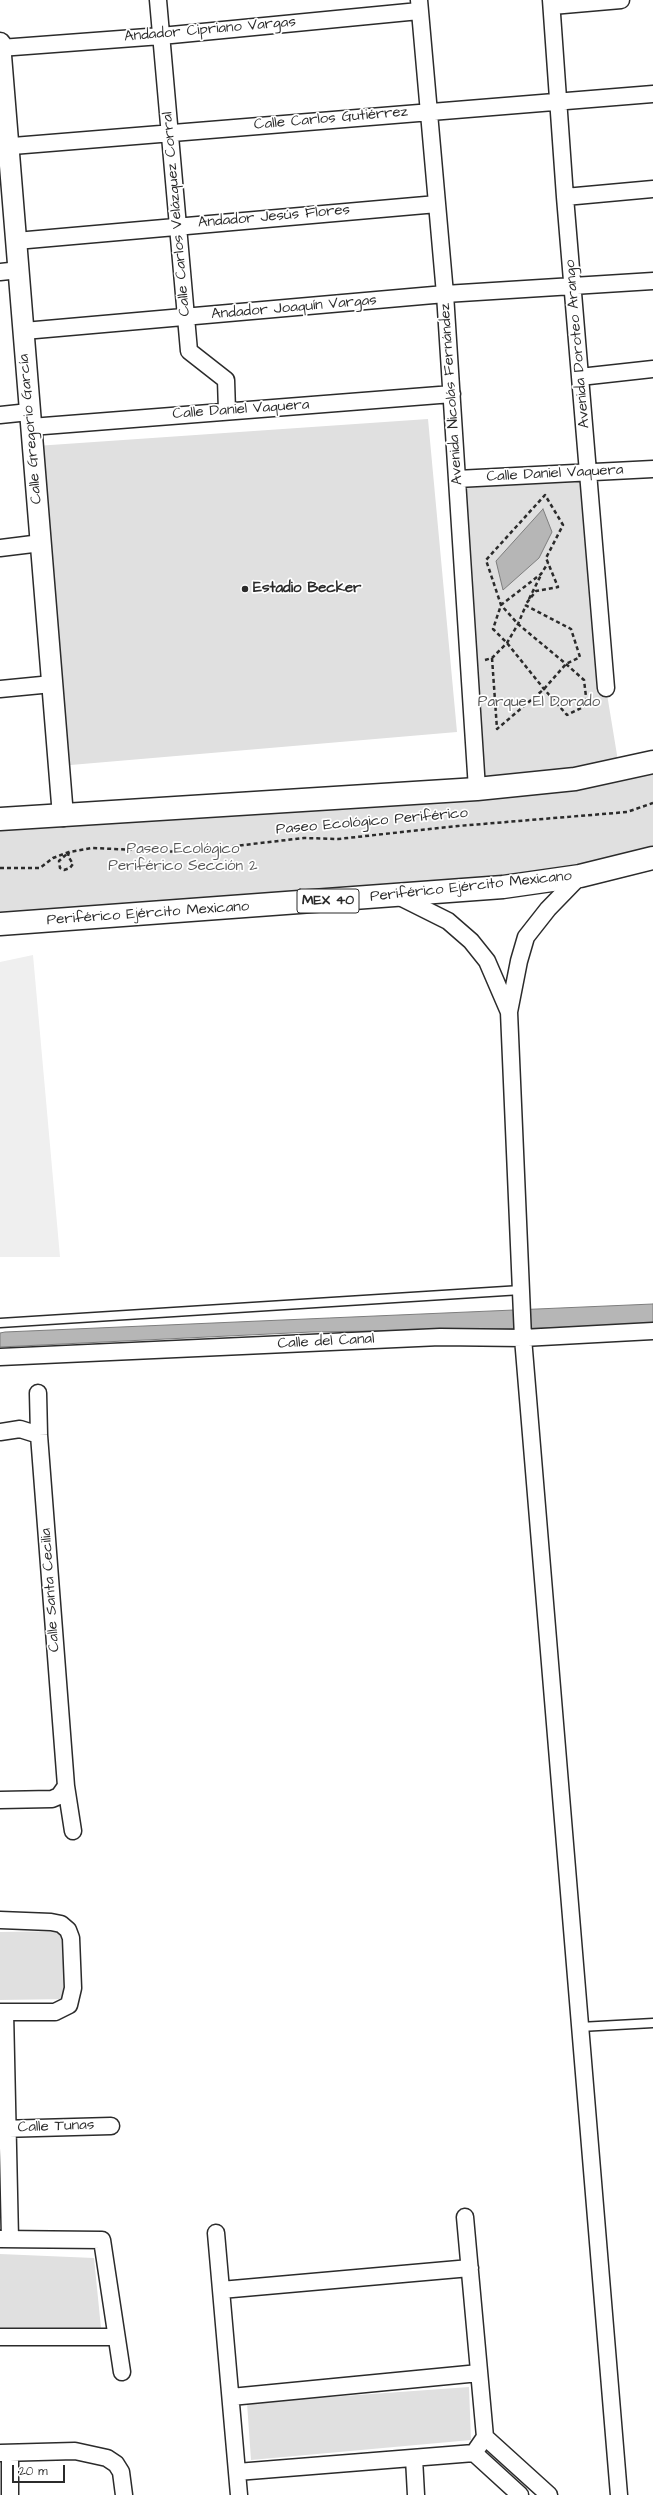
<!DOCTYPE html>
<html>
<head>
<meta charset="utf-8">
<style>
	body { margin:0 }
	#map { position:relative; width:653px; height:2495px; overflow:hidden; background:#fff; font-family:"Architects Daughter",sans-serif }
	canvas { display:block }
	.scale { position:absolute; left:12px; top:2465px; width:53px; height:18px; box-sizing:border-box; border:2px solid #2b2b2b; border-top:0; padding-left:5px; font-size:12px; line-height:14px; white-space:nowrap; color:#2b2b2b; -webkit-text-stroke:3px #fff; paint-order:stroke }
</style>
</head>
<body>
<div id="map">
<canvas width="653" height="2495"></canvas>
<div class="scale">20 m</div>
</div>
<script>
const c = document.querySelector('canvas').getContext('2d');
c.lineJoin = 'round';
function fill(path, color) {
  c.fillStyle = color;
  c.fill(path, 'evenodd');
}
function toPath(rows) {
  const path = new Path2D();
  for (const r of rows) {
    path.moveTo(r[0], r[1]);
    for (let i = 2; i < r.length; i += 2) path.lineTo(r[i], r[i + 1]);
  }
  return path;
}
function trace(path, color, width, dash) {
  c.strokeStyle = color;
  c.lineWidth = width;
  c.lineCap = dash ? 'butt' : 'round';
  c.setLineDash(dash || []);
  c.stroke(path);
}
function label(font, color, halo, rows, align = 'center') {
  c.font = font + ' "Architects Daughter",sans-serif';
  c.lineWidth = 3.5;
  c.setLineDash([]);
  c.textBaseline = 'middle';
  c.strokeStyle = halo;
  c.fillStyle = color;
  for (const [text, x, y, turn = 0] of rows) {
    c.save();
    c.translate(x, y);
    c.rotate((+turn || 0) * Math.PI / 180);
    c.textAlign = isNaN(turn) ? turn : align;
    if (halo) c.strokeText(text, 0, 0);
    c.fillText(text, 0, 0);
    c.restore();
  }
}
fill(toPath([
	[33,955,60,1257,0,1257,0,962]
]), '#efefef');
fill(toPath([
	[428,419,457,732,59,766,36,446],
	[589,473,606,688,618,761,478,781,458,480],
	[653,763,653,857,579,875,0,921,0,822],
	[65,1931,66,1999,0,2000,0,1932],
	[0,2254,94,2258,101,2328,0,2328],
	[469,2387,471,2440,251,2460,247,2403]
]), '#e0e0e0');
const water = toPath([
	[543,509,552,532,539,558,503,590,496,561,543,509],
	[653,1304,653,1323,549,1328,311,1332,0,1347,0,1333,5,1332,653,1304]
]);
fill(water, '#b6b6b6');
trace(water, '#7e7e7e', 1);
const service = toPath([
	[0,1323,521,1290],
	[580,2027,653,2023]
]);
const minor = toPath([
	[158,0,189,351,226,380,227,411],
	[419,0,445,294,477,789],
	[551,0,565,197,606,688],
	[552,6,621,0],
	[0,48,161,36,419,11],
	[0,147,653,94],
	[565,197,653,189],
	[16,241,437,204],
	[0,272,19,270],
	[24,331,445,294,653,281],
	[580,377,653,369],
	[0,415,29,412],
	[31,427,452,394],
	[457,479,653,469],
	[0,548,41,543],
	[0,689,52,684],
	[580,876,548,909,526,937,519,961,509,1012,523,1338,619,2495],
	[398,896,448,921,471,941,487,961,509,1012],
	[0,1357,440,1337,523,1338,653,1331],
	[38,1393,39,1435,66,1786,73,1831],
	[0,1432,20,1429,39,1435],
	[0,1800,52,1799,59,1796,66,1786],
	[0,1920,51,1922,61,1924,68,1930,71,1938,73,1988,69,2005,55,2012,0,2012],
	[5,2012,10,2239],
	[0,2129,111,2126],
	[465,2217,485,2437,474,2453],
	[216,2233,239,2495],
	[0,2239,102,2240,122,2372],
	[221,2290,470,2268],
	[0,2337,115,2337],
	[231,2397,479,2373],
	[485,2437,549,2495],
	[0,2453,75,2451,107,2458,116,2464,121,2472,124,2495],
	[10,2454,10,2495],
	[414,2458,416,2495],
	[237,2472,474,2453,520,2495]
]);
const tertiary = toPath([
	[0,43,63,816]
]);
const trunk = toPath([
	[0,819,477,789,575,779,653,762],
	[0,924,503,887,580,876,653,858]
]);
trace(service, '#2b2b2b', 11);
trace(minor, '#2b2b2b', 19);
trace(tertiary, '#2b2b2b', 23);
trace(trunk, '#2b2b2b', 25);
trace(toPath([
	[529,599,541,575],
	[492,658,497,729,544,689,566,664,580,657,571,629,525,605,536,591,558,587,546,558,563,525,545,495,486,560,501,605,518,624,566,664,584,680,587,705,567,715,544,689,507,643,493,629,501,605,541,574,548,563],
	[485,660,492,658,507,643,518,624,526,605],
	[69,852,68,856,73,864,70,868,64,870,60,868,59,861,69,852],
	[0,868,40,868,53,858,69,852,92,848,183,852,304,838,338,839,458,826,627,812,653,803]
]), '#2b2b2b', 2.5, [4, 3]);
trace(service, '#fff', 8);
trace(minor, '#fff', 16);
trace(tertiary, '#fff', 20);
trace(trunk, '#fff', 22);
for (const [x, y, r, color] of [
	[245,589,4,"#2b2b2b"]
]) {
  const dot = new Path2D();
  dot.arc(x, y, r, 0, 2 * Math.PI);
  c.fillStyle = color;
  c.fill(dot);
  trace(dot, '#fff', 1.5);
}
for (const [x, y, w] of [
	[328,901,62]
]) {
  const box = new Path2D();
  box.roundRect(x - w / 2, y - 12, w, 24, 3);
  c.fillStyle = '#fff';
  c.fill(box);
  trace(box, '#2b2b2b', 1);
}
label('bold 14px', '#2b2b2b', null, [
	["MEX 40",328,901]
]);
label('15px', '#2b2b2b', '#fff', [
	["Andador Cipriano Vargas",210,30,-5],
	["Calle Carlos Gutiérrez",331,119,-5],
	["Calle Carlos Velázquez Corral",177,214,-95],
	["Andador Jesús Flores",274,217,-5],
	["Andador Joaquín Vargas",294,308,-5],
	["Avenida Doroteo Arango",578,344,-95],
	["Avenida Nicolás Fernández",452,394,-94],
	["Calle Daniel Vaquera",241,410,-4],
	["Calle Gregorio García",31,429,-95],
	["Calle Daniel Vaquera",555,474,-3],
	["Paseo Ecológico Periférico",372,822,-5],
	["Periférico Ejército Mexicano",471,887,-6],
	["Periférico Ejército Mexicano",148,914,-4],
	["Calle del Canal",326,1342,-3],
	["Calle Santa Cecilia",51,1590,-94],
	["Calle Tunas",56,2127,-2]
]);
label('bold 15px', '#2b2b2b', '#fff', [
	["Estadio Becker",253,589]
], 'left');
label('15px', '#585858', '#fff', [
	["Parque El Dorado",539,703],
	["Paseo Ecológico",183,850],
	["Periférico Sección 2",183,867]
]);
</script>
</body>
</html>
